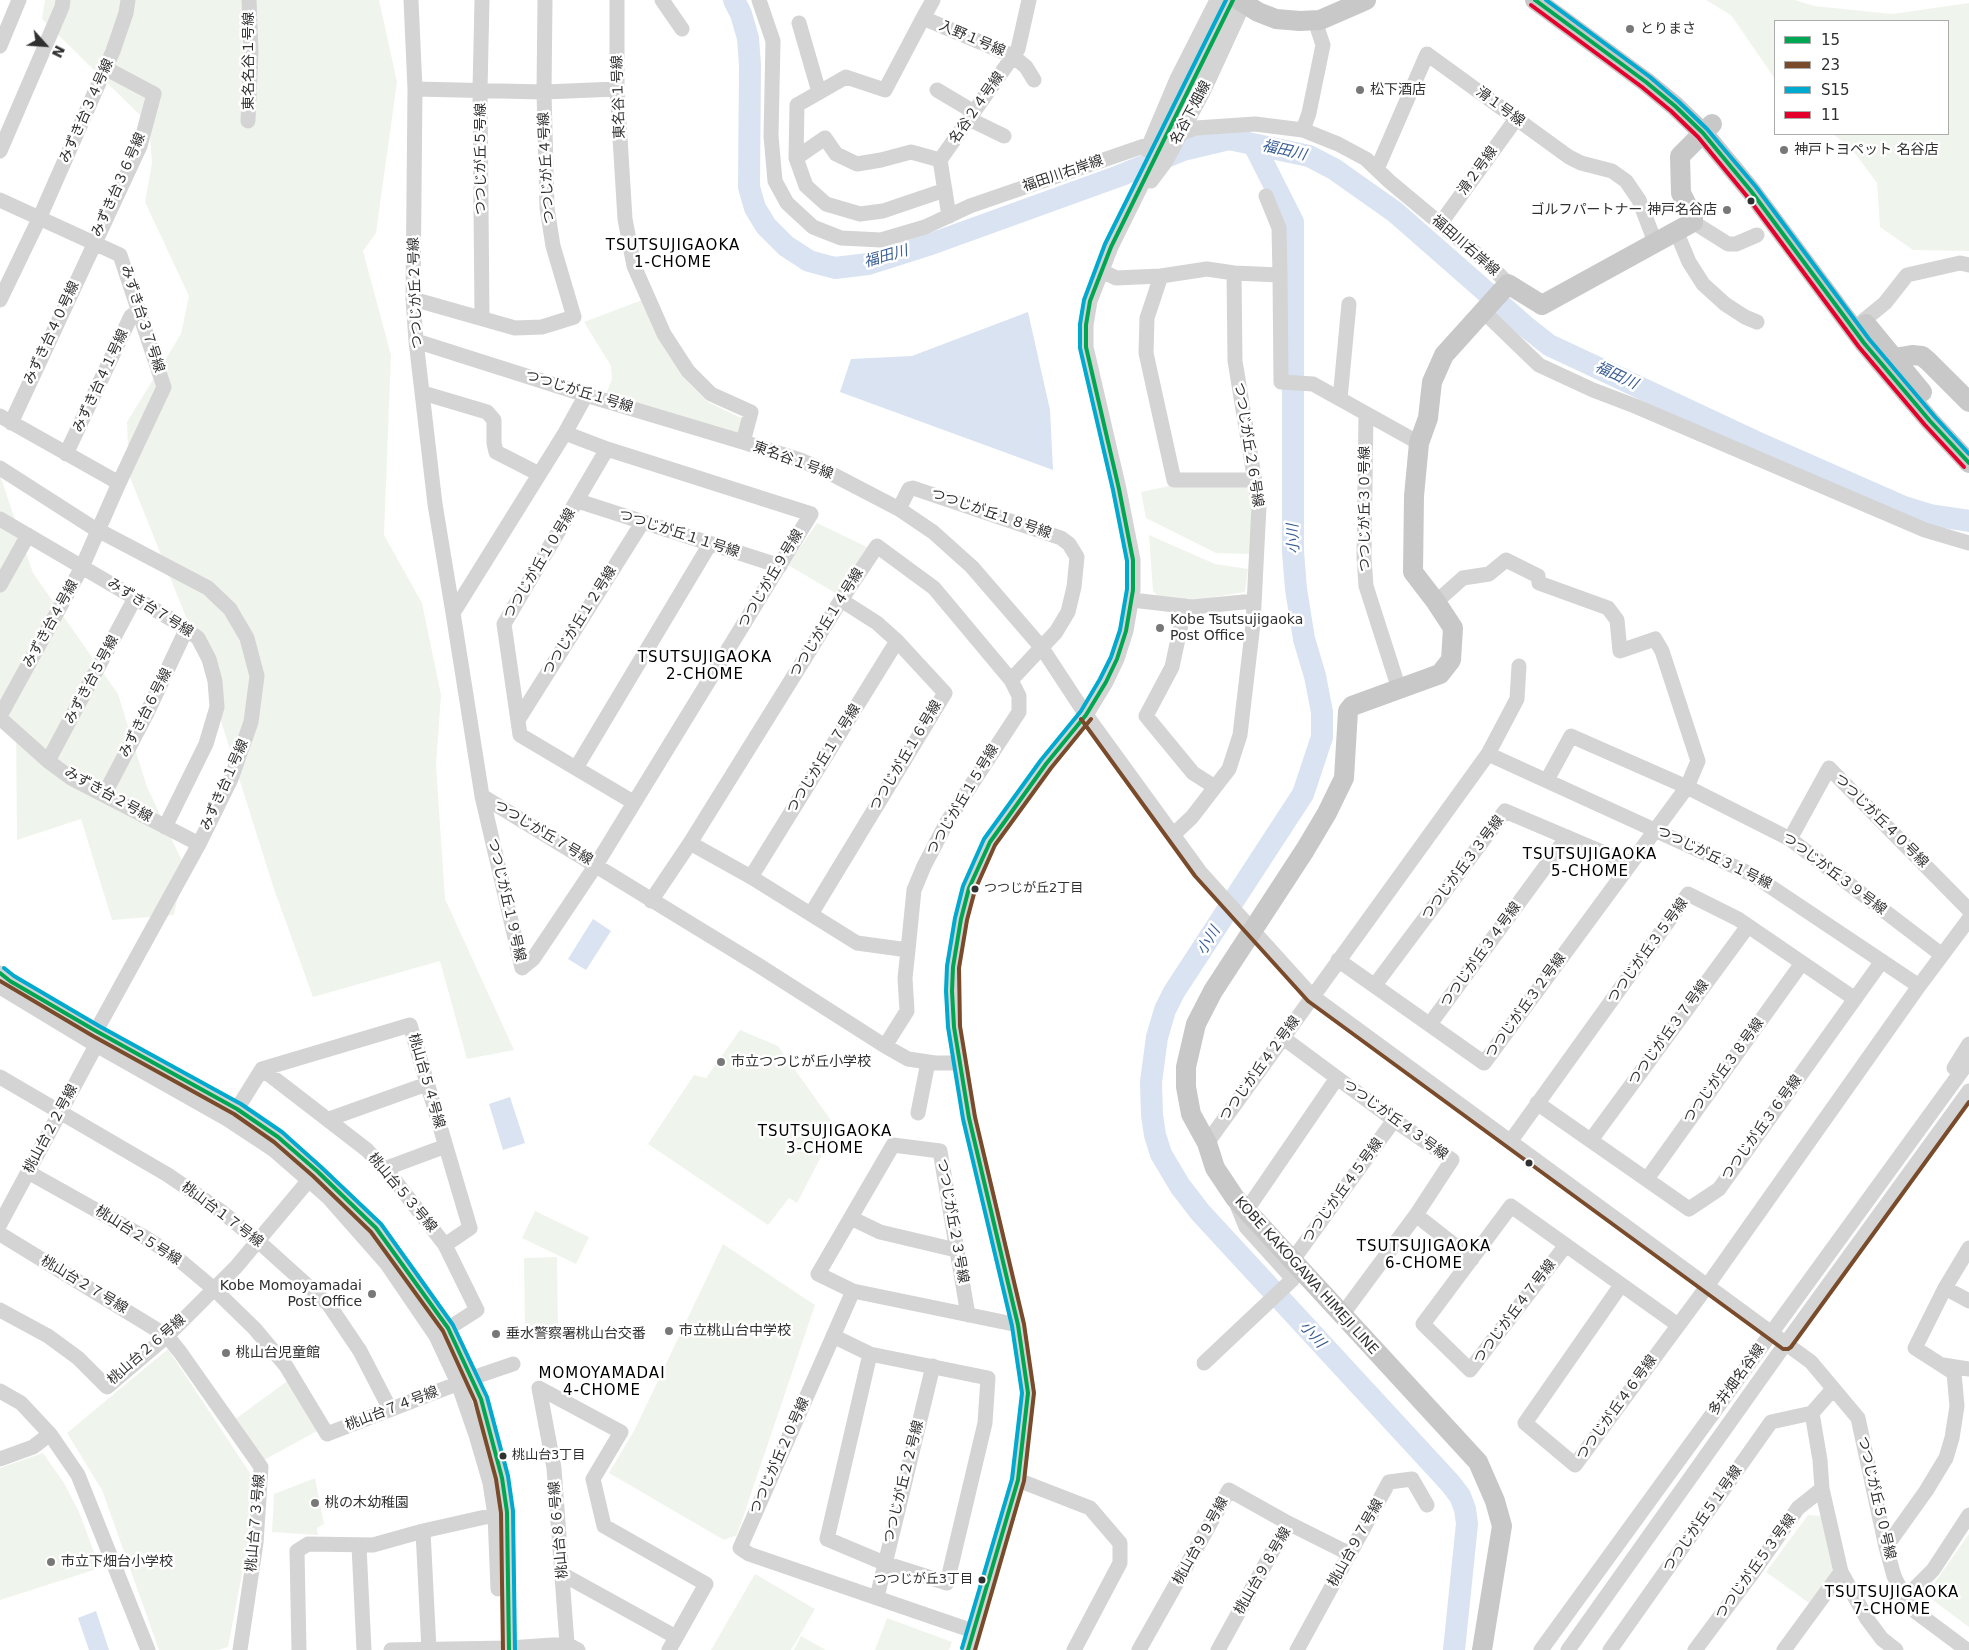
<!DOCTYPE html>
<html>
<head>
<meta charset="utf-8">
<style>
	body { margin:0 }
	#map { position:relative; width:1969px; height:1650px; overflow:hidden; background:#fff; font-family:"DejaVu Sans",sans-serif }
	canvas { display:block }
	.legend { position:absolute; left:1774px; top:20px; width:175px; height:115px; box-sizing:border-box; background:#fff; border:1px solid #acacac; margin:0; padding:6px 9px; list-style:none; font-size:15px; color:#303030 }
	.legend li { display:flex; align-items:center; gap:10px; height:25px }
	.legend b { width:25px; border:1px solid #acacac }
	.north { position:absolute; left:20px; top:20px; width:50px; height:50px; -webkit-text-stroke:4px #fff; paint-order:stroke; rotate:116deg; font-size:14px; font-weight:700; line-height:20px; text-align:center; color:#303030 }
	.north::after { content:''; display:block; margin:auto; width:18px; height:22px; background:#303030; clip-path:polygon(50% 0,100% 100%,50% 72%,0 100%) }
</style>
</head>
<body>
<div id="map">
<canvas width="1969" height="1650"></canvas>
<ul class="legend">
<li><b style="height:6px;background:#00a651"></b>15</li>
<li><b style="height:6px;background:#7a4b2a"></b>23</li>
<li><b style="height:6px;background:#00a9ce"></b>S15</li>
<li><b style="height:6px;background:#e4002b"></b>11</li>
</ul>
<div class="north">N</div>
</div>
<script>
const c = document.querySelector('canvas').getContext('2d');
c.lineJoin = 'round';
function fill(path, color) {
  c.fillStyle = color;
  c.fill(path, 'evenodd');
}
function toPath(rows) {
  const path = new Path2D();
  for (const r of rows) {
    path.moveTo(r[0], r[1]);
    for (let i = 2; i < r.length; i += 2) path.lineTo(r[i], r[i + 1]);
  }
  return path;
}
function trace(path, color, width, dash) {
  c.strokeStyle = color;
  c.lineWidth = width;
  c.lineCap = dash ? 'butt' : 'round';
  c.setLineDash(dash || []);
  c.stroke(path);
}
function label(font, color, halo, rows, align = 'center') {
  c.font = font + ' "DejaVu Sans","Noto Sans JP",sans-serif';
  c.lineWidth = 5;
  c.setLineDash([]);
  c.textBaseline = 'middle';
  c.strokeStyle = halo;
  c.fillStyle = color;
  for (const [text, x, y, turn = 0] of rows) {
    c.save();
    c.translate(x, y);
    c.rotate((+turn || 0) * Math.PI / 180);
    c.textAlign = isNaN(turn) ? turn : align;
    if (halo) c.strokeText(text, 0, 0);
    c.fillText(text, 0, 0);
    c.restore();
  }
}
fill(toPath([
	[45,0,379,0,397,82,376,233,363,251,391,355,384,535,422,603,441,695,436,765,445,899,514,1050,467,1059,440,961,313,997,274,889,196,642,129,475,127,422,181,334,189,296,145,202,152,163,149,124,42,19],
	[1706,0,1795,0,1814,6,1892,14,1969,3,1969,251,1913,250,1880,227,1877,183,1851,148,1833,134,1948,134,1948,21,1775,21,1775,79,1731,15],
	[642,300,668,354,689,383,708,402,743,419,738,434,606,394,612,379,611,366,584,322],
	[0,475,33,573,118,694,147,787,184,865,174,915,112,920,81,819,17,840,16,725,0,723],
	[1174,485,1247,486,1253,491,1250,554,1216,553,1146,518,1141,492],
	[817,523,867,547,837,594,788,565],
	[1149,535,1215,564,1248,569,1245,592,1196,600,1159,597,1153,591],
	[740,1030,778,1046,833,1123,825,1149,797,1203,789,1198,768,1225,648,1144,694,1075,706,1078],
	[535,1211,589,1237,576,1264,522,1238],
	[723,1244,815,1305,737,1535,724,1540,609,1473,635,1429],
	[557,1257,558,1329,525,1330,524,1258],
	[168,1349,250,1473,248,1543,228,1647,218,1650,159,1650,102,1490,67,1433],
	[290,1379,319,1430,264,1460,234,1420],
	[43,1453,64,1483,79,1512,100,1568,0,1600,0,1468],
	[315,1478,324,1524,317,1528,318,1535,272,1532,274,1494],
	[1808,1515,1823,1516,1834,1572,1809,1603,1766,1572],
	[1969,1534,1969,1627,1926,1595],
	[755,1574,815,1609,791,1650,711,1650],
	[887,1618,952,1642,949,1650,875,1650],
	[801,1636,826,1650,794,1650]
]), '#eff5ec');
fill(toPath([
	[1028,312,1050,410,1053,470,840,392,851,359,912,356],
	[593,919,611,931,586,970,568,959],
	[510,1097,525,1143,503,1150,489,1104],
	[96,1611,109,1650,89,1650,78,1618]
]), '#d9e3f2');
trace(toPath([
	[734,0,741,14,748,38,750,65,749,187,755,208,766,226,786,246,809,261,835,268,868,264,931,244,1119,176,1183,150,1229,139,1309,156,1334,169,1395,212,1525,326,1549,345,1754,441,1904,507,1930,515,1969,521],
	[1254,145,1293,222,1293,552,1296,589,1304,639,1315,676,1322,712,1322,737,1303,794,1174,992,1165,1010,1157,1037,1151,1082,1152,1115,1155,1135,1161,1154,1180,1186,1200,1212,1450,1483,1460,1496,1465,1509,1467,1524,1454,1650]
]), '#d9e3f2', 22);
trace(toPath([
	[411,0,415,89,413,299,416,341,435,504,453,613],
	[482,0,480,90,482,318],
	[617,0,617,89,625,219,634,266,664,334,688,371,711,394,751,412,743,442,800,460,828,472,899,509,933,532,972,567,1042,648,1086,715,1200,872,1312,996,1811,1362,1858,1418,1886,1547,1894,1576,1905,1598,1916,1612,1967,1650],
	[662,0,682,29],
	[759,0,773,41,771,136,775,181,787,203,813,227,841,238,881,240,925,227,970,206,1196,128,1255,124,1303,130,1338,144,1366,159,1389,181,1491,266,1508,284],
	[933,0,923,18,1013,56,1026,67,1034,80],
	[923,18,885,90,846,77,797,105,796,158,806,186,826,204,860,214,883,211,945,190],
	[799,23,819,92],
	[0,46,19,0],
	[415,89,544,92,617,89],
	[937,90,974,112],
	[969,119,1004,136],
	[248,121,251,51,249,0],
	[1303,130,1309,113,1323,45,1315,21],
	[1147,150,1177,79,1217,0],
	[0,151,62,7,63,0],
	[796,158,825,138,836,154,857,164,881,160,911,152,940,160,949,216],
	[940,160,1018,49,1029,0],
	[1377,169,1427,54,1569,157,1581,163,1612,171,1626,181,1639,200,1655,242],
	[1151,181,1166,161,1203,92,1244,3],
	[1266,196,1279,228,1280,275],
	[0,200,120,255,164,387,119,483,82,567,0,716],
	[1693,222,1728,244,1736,244,1757,235],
	[1440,224,1516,119],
	[1676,231,1689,262,1703,284,1725,304,1745,317,1757,322],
	[1102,271,1116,278,1161,276,1207,269,1234,273,1280,275,1281,382,1313,384,1419,443],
	[1161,276,1147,318,1146,353,1174,480,1254,480],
	[413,299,515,328,542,327,574,317,553,246,547,208,544,92,545,0],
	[0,300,39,219,113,51,126,13,128,0],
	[1484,312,1539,365,1593,390,1635,406,1925,530,1969,543],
	[1863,321,1885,303,1907,275,1960,263,1969,265],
	[416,341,586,395,743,442],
	[423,393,487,412,494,420,494,443,496,452,539,474],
	[586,395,565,433,453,613,482,796,758,965,885,1046,908,1059,935,1063,960,1063],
	[1340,399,1349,304],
	[1366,414,1364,557,1366,586,1399,689],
	[0,416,119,483],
	[11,423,140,146,154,94,105,68],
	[607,449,504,624,520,735,633,802],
	[66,454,131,316,139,311],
	[0,468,92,527,208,588,230,609,247,638,257,676,251,722,231,779,199,844,96,1031],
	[578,501,780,566],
	[0,519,176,622,198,638,209,659,215,681,217,707,206,744,165,827],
	[0,585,28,535],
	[1132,600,1192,607,1254,601],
	[1436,602,1463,578,1489,574,1506,560,1538,576,1539,583,1608,608,1617,620,1620,651,1655,639,1662,651,1698,761,1687,787,1571,736,1547,780],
	[1185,606,1172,667,1146,716,1193,773,1215,787],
	[0,718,48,761,71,778,199,844],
	[518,720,642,523],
	[1488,754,1517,699,1519,666],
	[48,761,135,598],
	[576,768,710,544],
	[104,795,147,713,186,630],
	[482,796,522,968,533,959,596,865,811,514,607,449,565,433],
	[1173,835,1192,817,1229,769,1240,735,1253,624,1259,506,1235,361,1234,273],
	[1790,839,1829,768,1969,910],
	[690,843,751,877,857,943,908,950,914,890,924,866,947,822,1019,712,1019,696,1011,680],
	[751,877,897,641],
	[651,901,690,843,841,600,877,546,934,588,1011,680,1056,632,1068,612,1074,587,1077,557,1069,544,1061,538,913,488,909,489,899,509],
	[811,914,945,693,897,641,877,623,841,600],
	[1338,960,1484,1063,1687,787,1790,839,1942,955],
	[0,973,10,981,96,1031,237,1109,278,1137,317,1171,376,1228,411,1275,448,1328,472,1378,481,1399,502,1478,507,1512,509,1650],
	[1375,985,1505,811,1630,864],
	[1919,986,1969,919],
	[0,987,96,1045,227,1119,274,1150,328,1197,387,1264,436,1336,458,1383,476,1435,490,1483,495,1515,498,1589],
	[1430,1024,1567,837],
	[1282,1037,1394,1120,1452,1160,1416,1215,1342,1315],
	[885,1046,907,1011,905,978,908,950],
	[1954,1068,1969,1044],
	[262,1069,410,1025,470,1228,445,1245],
	[0,1077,168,1175,222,1212,258,1241,329,1305,360,1351,390,1409],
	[1537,1103,1689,1209,1719,1189,1882,961],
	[918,1113,928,1062],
	[232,1117,262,1069,367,1150,393,1178,445,1245,477,1310,441,1333],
	[329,1119,427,1084],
	[1591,1140,1748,926],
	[1510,1142,1688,894,1738,919,1855,999],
	[1207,1143,1488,754,1753,875,1919,986,1700,1296,1575,1465,1525,1423,1621,1285],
	[384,1169,446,1146],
	[28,1172,146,1238,177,1258,214,1289,255,1329,286,1366,327,1434,472,1378,513,1364],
	[1647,1179,1802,963],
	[1246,1211,1337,1078],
	[1416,1215,1472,1259],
	[851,1218,880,1232,956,1250],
	[0,1224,100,1038],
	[0,1234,167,1336,180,1352,261,1467,256,1543,240,1650],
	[1566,1245,1470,1370,1423,1324,1511,1206,1678,1325],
	[1292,1261,1394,1120],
	[1945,1288,1969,1248],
	[853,1291,818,1274,893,1145,940,1151,968,1315],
	[0,1310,48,1336,78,1358,107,1387,167,1336,236,1267,314,1174],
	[833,1336,870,1354,988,1378,985,1423,947,1583,884,1563,827,1539,870,1354],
	[1204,1363,1293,1279,1246,1227,1237,1205],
	[1943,1365,1969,1369],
	[1833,1389,1812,1413,1820,1460,1822,1489,1841,1572,1867,1619,1882,1639,1896,1650],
	[0,1391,21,1403,50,1434,78,1475,148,1650],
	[0,1459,33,1447,50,1434],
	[1018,1480,1090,1508,1120,1543,1120,1563,1074,1650],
	[423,1531,503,1513],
	[359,1546,364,1650],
	[1886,1547,1926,1491,1946,1458,1952,1438,1957,1406,1954,1373,1915,1348,1945,1288,1969,1301],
	[562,1574,676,1637],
	[877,1597,933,1366],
	[1905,1598,1933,1570,1969,1515],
	[973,1631,749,1554,740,1548,853,1291,1018,1325],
	[567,1644,554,1468,539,1388,621,1432,593,1479,604,1526,706,1584,669,1650],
	[299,1650,297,1551,308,1544,373,1545,423,1531,429,1650],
	[391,1650,509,1648,567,1644,578,1650],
	[968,1650,1018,1480,1028,1393,1018,1325,969,1118,954,1027,952,991,953,967,961,919,969,888,990,842,1046,764,1086,715,1106,682,1117,659,1126,631,1133,590,1133,560,1119,489,1086,347,1086,325,1090,301,1111,247,1233,0],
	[1139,1650,1229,1490,1288,1523],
	[1218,1650,1288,1523,1350,1554],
	[1297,1650,1389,1482,1412,1479,1427,1505],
	[1541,1650,1969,1061],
	[1568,1650,1786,1343,1969,1091],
	[1610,1650,1771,1422,1812,1413],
	[1695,1650,1754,1571,1798,1508,1822,1489],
	[1784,1650,1841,1572]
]), '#d4d4d4', 15);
trace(toPath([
	[1239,0,1258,12,1276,19,1300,21,1320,20,1366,0],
	[1535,0,1646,82,1675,106,1703,133,1751,191,1864,343,1930,421,1969,463],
	[1866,324,1922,392],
	[1887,364,1894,358,1912,355,1922,356,1928,361,1969,402],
	[1482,1650,1502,1526,1495,1501,1478,1462,1235,1198,1215,1168,1207,1143,1191,1114,1186,1087,1186,1067,1196,1024,1213,991,1305,850,1327,813,1344,778,1348,711,1352,706,1440,674,1451,660,1453,628,1436,602,1413,572,1414,496,1419,443,1428,418,1432,382,1444,355,1508,284,1542,305,1693,222,1693,217,1681,193,1680,156,1712,124]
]), '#c8c8c8', 20);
trace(toPath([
	[1535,0,1646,82,1675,106,1703,133,1751,191,1864,343,1930,421,1969,463],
	[0,973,10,981,96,1031,237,1109,278,1137,317,1171,376,1228,448,1328,481,1399,502,1478,507,1512,509,1650],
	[968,1650,1018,1480,1028,1393,1018,1325,969,1118,954,1027,952,991,953,967,961,919,969,888,990,842,1046,764,1086,715,1106,682,1117,659,1126,631,1133,590,1133,560,1119,489,1086,347,1086,325,1090,301,1111,247,1233,0]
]), '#00a651', 4);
trace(toPath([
	[1081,719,1195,876,1308,1001,1783,1349,1788,1349,1791,1347,1969,1102],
	[0,981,93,1036,234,1114,274,1142,313,1176,371,1232,443,1331,475,1401,496,1479,501,1513,503,1650],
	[975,1650,1024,1481,1034,1393,1024,1324,975,1117,960,1026,959,968,967,920,975,890,995,845,1051,768,1091,719]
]), '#7a4b2a', 4);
trace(toPath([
	[1546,0,1650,77,1679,102,1707,129,1756,187,1869,339,1935,417,1969,454],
	[4,968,14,976,99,1026,241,1104,282,1132,321,1167,381,1224,453,1325,487,1397,508,1476,513,1511,515,1650],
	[962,1648,1012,1479,1022,1393,1012,1326,963,1119,948,1027,946,991,947,966,955,918,963,886,984,839,1041,760,1081,711,1100,679,1111,657,1120,630,1127,589,1127,561,1113,490,1080,348,1080,324,1084,300,1105,244,1226,0]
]), '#00a9ce', 4);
trace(toPath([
	[1531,5,1642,87,1671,111,1698,137,1746,195,1859,347,1925,425,1964,467]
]), '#e4002b', 4);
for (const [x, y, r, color] of [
	[1630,29,5,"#787878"],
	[1360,90,5,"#787878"],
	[1784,150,5,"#787878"],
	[1751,201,4.5,"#303030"],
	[1727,210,5,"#787878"],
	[1160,628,5,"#787878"],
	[975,889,4.5,"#303030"],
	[721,1062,5,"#787878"],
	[1529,1163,4.5,"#303030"],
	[372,1294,5,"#787878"],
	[669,1331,5,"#787878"],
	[496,1334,5,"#787878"],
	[226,1353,5,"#787878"],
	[503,1456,4.5,"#303030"],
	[315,1503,5,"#787878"],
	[51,1562,5,"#787878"],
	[982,1580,4.5,"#303030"]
]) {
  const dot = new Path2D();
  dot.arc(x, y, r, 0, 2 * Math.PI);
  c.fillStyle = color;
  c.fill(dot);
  trace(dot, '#fff', 2);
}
label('13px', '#303030', '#fff', [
	["つつじが丘2丁目",984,889],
	["桃山台3丁目",512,1456],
	["つつじが丘3丁目",973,1580,"right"]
], 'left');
label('14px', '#303030', '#fff', [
	["とりまさ",1640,29],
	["松下酒店",1370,90],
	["神戸トヨペット 名谷店",1794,150],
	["ゴルフパートナー 神戸名谷店",1717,210,"right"],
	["Kobe Tsutsujigaoka",1170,620],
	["Post Office",1170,636],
	["市立つつじが丘小学校",731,1062],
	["Kobe Momoyamadai",362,1286,"right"],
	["Post Office",362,1302,"right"],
	["市立桃山台中学校",679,1331],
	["垂水警察署桃山台交番",506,1334],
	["桃山台児童館",236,1353],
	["桃の木幼稚園",325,1503],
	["市立下畑台小学校",61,1562]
], 'left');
label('14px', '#303030', '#fff', [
	["入野１号線",972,39,23],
	["東名名谷１号線",249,61,-90],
	["東名谷１号線",619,97,-92],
	["滑１号線",1500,107,36],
	["名谷２４号線",977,108,-55],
	["みずき台３４号線",87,111,-66],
	["名谷下畑線",1191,113,-62],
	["つつじが丘５号線",481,159,-90],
	["つつじが丘４号線",547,168,-93],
	["滑２号線",1478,171,-54],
	["福田川右岸線",1063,174,-19],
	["みずき台３６号線",119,185,-66],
	["福田川右岸線",1465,246,41],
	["つつじが丘２号線",416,293,-92],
	["みずき台３７号線",142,319,72],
	["みずき台４０号線",52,333,-65],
	["みずき台４１号線",101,381,-65],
	["つつじが丘１号線",579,392,17],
	["つつじが丘２６号線",1248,445,81],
	["東名谷１号線",793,461,20],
	["つつじが丘３０号線",1365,509,-90],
	["つつじが丘１８号線",991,514,19],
	["つつじが丘１１号線",679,534,18],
	["つつじが丘１０号線",540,564,-59],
	["つつじが丘９号線",771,579,-59],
	["みずき台７号線",150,608,32],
	["つつじが丘１２号線",580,621,-58],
	["つつじが丘１４号線",827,623,-58],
	["みずき台４号線",51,624,-61],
	["みずき台５号線",92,680,-62],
	["みずき台６号線",146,713,-63],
	["つつじが丘１６号線",906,756,-59],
	["つつじが丘１７号線",824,759,-58],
	["みずき台１号線",225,785,-66],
	["みずき台２号線",108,795,29],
	["つつじが丘１５号線",963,800,-59],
	["つつじが丘４０号線",1881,821,45],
	["つつじが丘７号線",543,833,31],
	["つつじが丘３１号線",1714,858,26],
	["つつじが丘３３号線",1463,868,-53],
	["つつじが丘３９号線",1834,874,37],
	["つつじが丘１９号線",506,900,77],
	["つつじが丘３５号線",1648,951,-54],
	["つつじが丘３４号線",1481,955,-54],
	["つつじが丘３２号線",1526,1006,-54],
	["つつじが丘３７号線",1669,1033,-54],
	["つつじが丘４２号線",1260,1069,-54],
	["つつじが丘３８号線",1724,1071,-54],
	["桃山台５４号線",426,1081,74],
	["つつじが丘４３号線",1395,1120,36],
	["つつじが丘３６号線",1762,1128,-54],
	["桃山台２２号線",51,1129,-62],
	["つつじが丘４５号線",1343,1191,-54],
	["桃山台５３号線",402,1193,50],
	["桃山台１７号線",222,1215,37],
	["つつじが丘２３号線",952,1221,80],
	["桃山台２５号線",138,1236,32],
	["KOBE KAKOGAWA HIMEJI LINE",1306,1276,48],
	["桃山台２７号線",84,1285,31],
	["つつじが丘４７号線",1515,1312,-53],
	["桃山台２６号線",147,1350,-41],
	["多井畑名谷線",1737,1380,-54],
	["つつじが丘４６号線",1617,1408,-54],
	["桃山台７４号線",392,1409,-21],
	["つつじが丘２０号線",780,1456,-66],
	["つつじが丘２２号線",904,1482,-76],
	["つつじが丘５０号線",1876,1498,77],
	["つつじが丘５１号線",1703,1519,-55],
	["桃山台７３号線",256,1523,-85],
	["桃山台８６号線",559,1530,-95],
	["桃山台９９号線",1201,1541,-61],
	["桃山台９７号線",1356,1543,-61],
	["つつじが丘５３号線",1756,1567,-54],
	["桃山台９８号線",1263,1571,-60]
]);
label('italic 15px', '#3a5f95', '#fff', [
	["福田川",1284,151,13],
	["福田川",886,257,-16],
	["福田川",1616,376,25],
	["小川",1294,539,-92],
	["小川",1209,941,-58],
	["小川",1312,1335,48]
]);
c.letterSpacing = '1px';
label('15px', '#000', '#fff', [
	["TSUTSUJIGAOKA",673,246],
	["1-CHOME",673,263],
	["TSUTSUJIGAOKA",705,658],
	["2-CHOME",705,675],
	["TSUTSUJIGAOKA",1590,855],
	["5-CHOME",1590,872],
	["TSUTSUJIGAOKA",825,1132],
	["3-CHOME",825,1149],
	["TSUTSUJIGAOKA",1424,1247],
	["6-CHOME",1424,1264],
	["MOMOYAMADAI",602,1374],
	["4-CHOME",602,1391],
	["TSUTSUJIGAOKA",1892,1593],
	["7-CHOME",1892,1610]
]);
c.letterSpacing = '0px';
</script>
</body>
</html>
